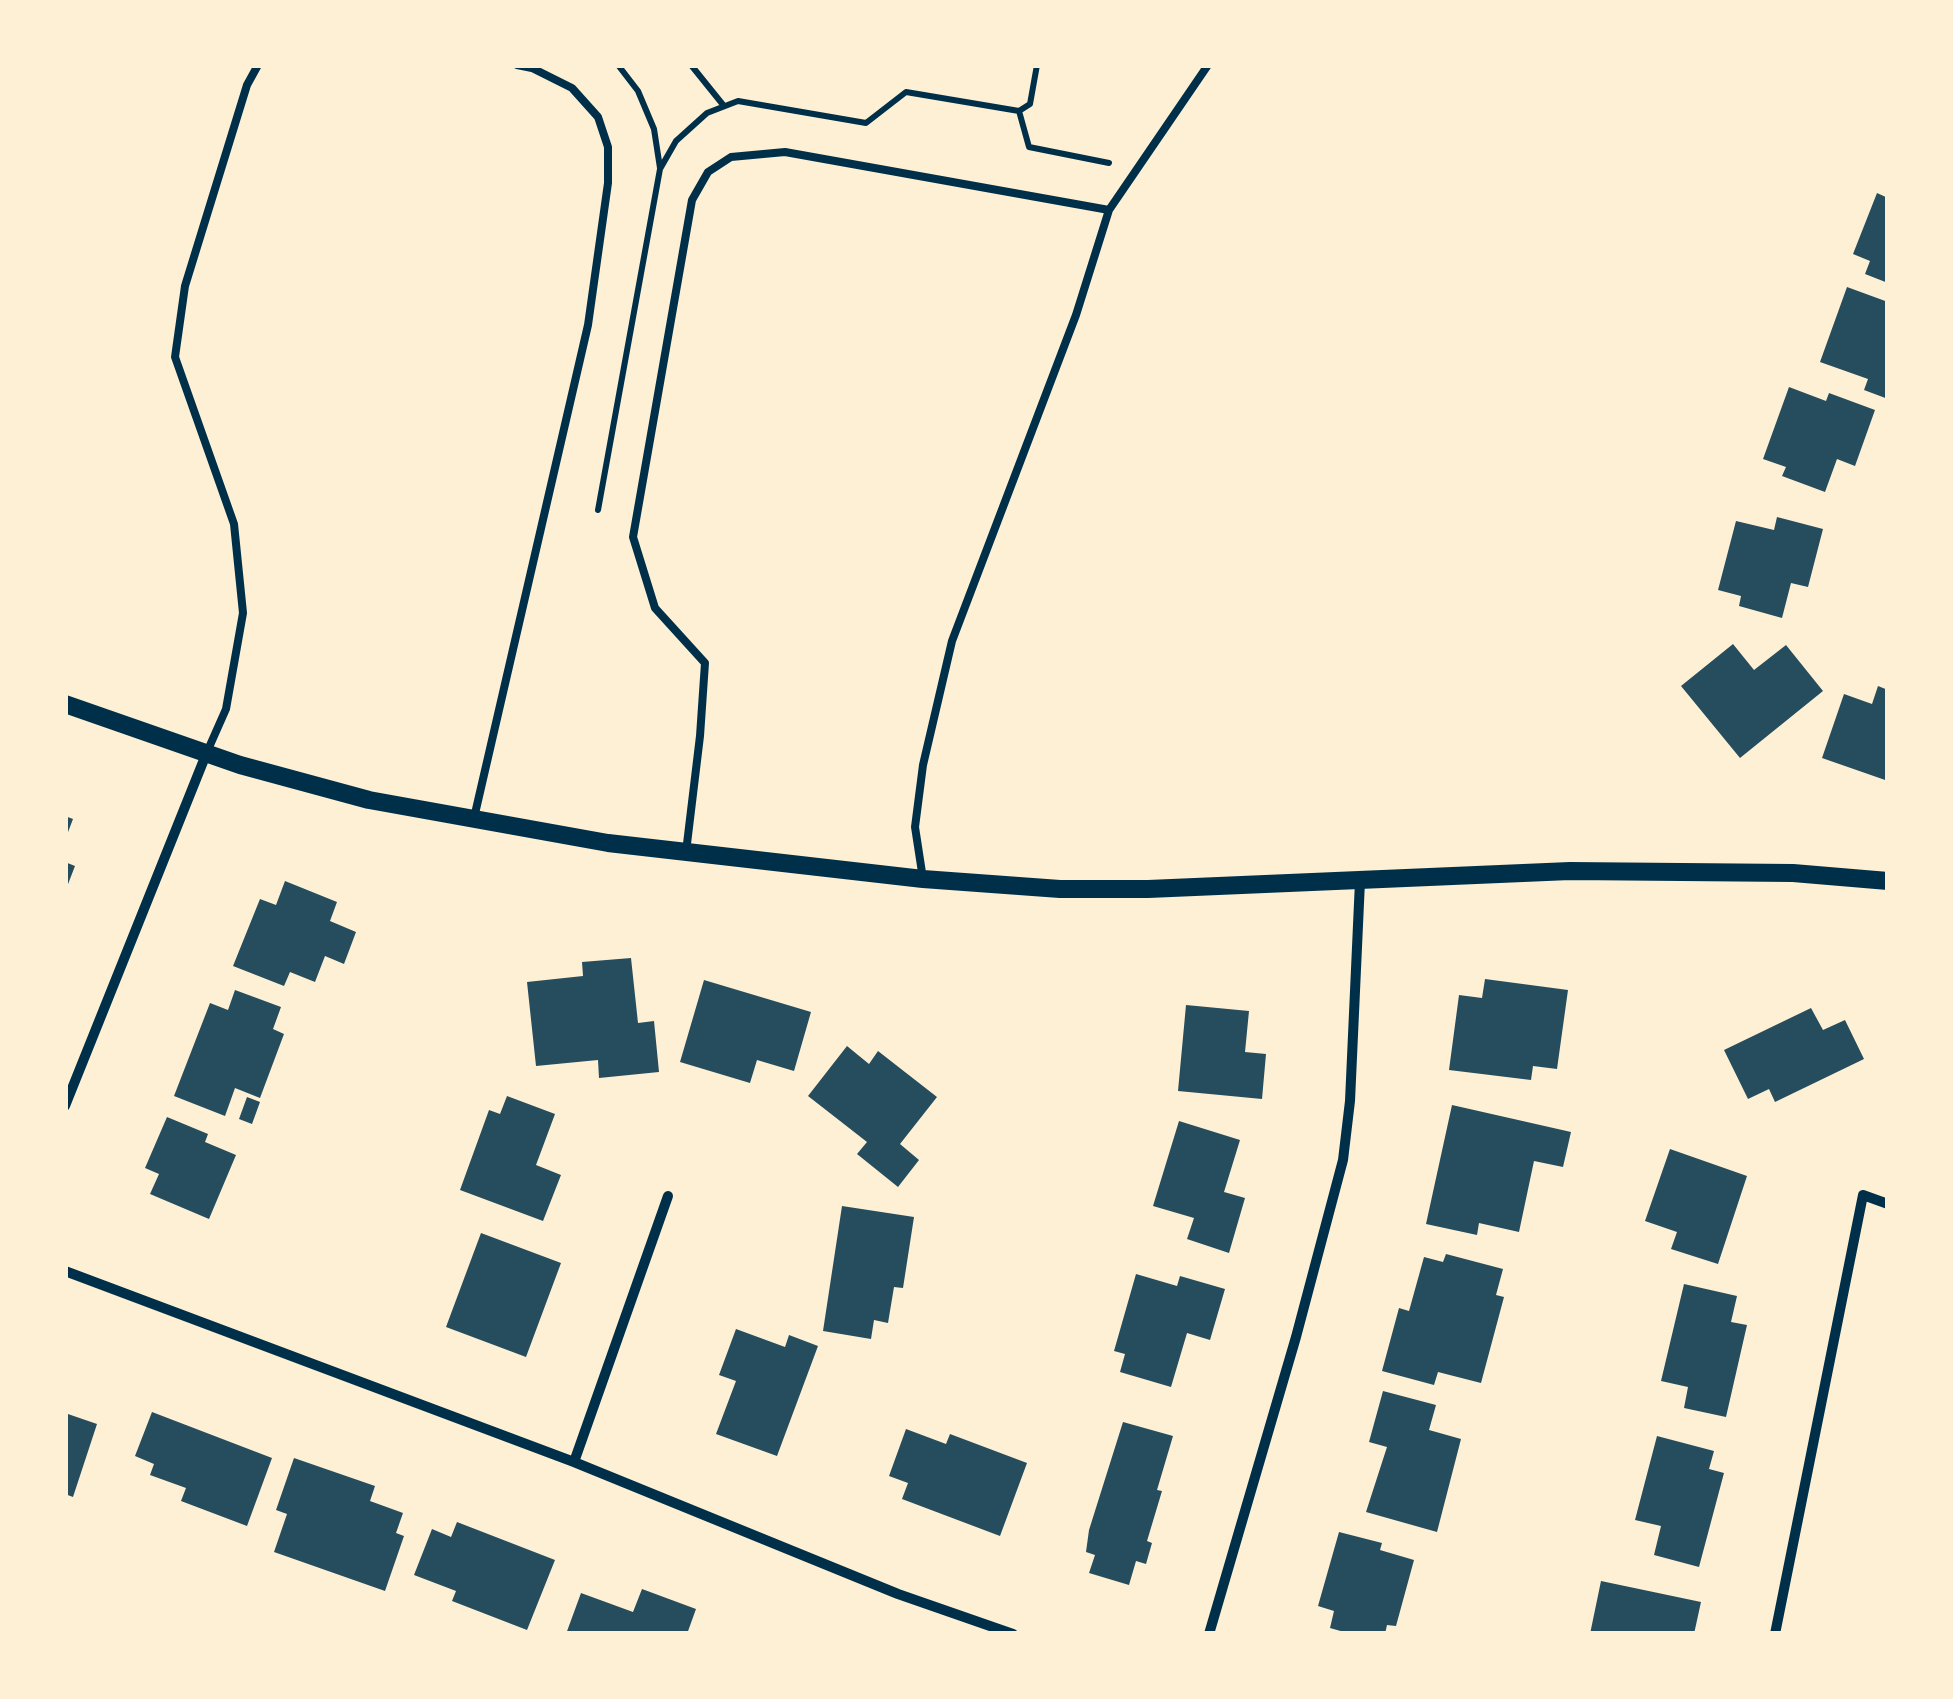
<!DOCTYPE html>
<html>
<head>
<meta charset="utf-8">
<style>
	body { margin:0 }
	#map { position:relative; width:1953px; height:1699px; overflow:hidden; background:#fdf0d5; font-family:"PT Sans",sans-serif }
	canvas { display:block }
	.frame { position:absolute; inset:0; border:68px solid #fdf0d5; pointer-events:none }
</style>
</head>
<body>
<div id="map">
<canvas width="1953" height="1699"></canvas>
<div class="frame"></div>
</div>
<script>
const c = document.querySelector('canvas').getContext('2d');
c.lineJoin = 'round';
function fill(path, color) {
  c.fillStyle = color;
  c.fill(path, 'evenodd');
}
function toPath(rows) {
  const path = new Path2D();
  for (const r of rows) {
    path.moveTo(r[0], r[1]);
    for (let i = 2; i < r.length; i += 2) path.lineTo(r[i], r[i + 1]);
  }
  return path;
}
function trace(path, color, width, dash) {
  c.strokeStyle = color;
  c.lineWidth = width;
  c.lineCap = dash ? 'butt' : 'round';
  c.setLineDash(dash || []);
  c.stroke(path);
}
fill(toPath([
	[1877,193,1888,198,1888,283,1865,274,1870,261,1853,254],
	[1847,287,1888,302,1888,399,1864,390,1868,379,1820,362],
	[1789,387,1826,401,1829,393,1875,410,1855,466,1837,459,1825,492,1782,476,1786,467,1763,459],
	[1777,517,1823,529,1808,587,1791,583,1782,618,1739,606,1741,596,1718,590,1736,521,1774,530],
	[1733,644,1754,670,1786,645,1823,691,1740,758,1681,686],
	[1878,686,1888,690,1888,781,1822,758,1844,694,1872,704],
	[65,816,73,819,65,840],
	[65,862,75,866,65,892],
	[285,881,337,902,330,921,356,932,344,964,325,956,315,982,290,972,284,986,233,966,260,899,276,905],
	[631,958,638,1023,654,1021,659,1072,599,1078,598,1060,536,1066,527,982,583,976,582,962],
	[1485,979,1568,990,1557,1069,1533,1066,1531,1080,1449,1070,1459,995,1482,998],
	[704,980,811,1012,794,1071,757,1060,750,1083,680,1062],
	[235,990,281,1007,273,1029,284,1034,260,1098,235,1088,225,1116,174,1096,210,1003,228,1010],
	[1186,1005,1249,1011,1245,1052,1266,1054,1262,1099,1178,1091],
	[1811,1008,1823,1030,1845,1020,1864,1059,1775,1102,1769,1089,1748,1099,1724,1050],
	[847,1046,869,1064,878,1051,937,1097,900,1144,919,1160,898,1187,857,1154,867,1142,808,1096],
	[507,1096,555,1114,536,1165,561,1175,543,1221,460,1190,489,1110,500,1114],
	[247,1097,260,1102,252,1124,239,1119],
	[1452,1105,1571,1132,1563,1167,1534,1161,1519,1232,1479,1223,1477,1235,1426,1224],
	[167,1117,208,1134,205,1142,236,1155,209,1219,150,1194,159,1174,145,1168],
	[1179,1121,1240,1140,1224,1192,1245,1198,1229,1253,1187,1239,1194,1218,1153,1206],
	[1670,1149,1747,1176,1718,1264,1671,1249,1677,1232,1645,1221],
	[842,1206,914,1217,903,1288,894,1287,888,1323,874,1320,871,1339,823,1331],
	[481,1233,561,1263,526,1357,446,1327],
	[1446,1254,1503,1269,1496,1295,1504,1297,1481,1383,1438,1372,1434,1385,1382,1371,1399,1308,1409,1311,1424,1257,1443,1262],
	[1136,1274,1177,1286,1180,1276,1225,1289,1210,1340,1187,1333,1171,1387,1120,1372,1125,1354,1114,1351],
	[1684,1284,1737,1296,1731,1322,1747,1325,1726,1417,1684,1408,1688,1387,1661,1381],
	[736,1329,785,1347,789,1335,818,1346,777,1456,716,1434,736,1381,719,1375],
	[1383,1391,1436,1405,1429,1430,1461,1439,1437,1532,1366,1512,1387,1447,1369,1442],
	[152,1412,272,1458,247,1526,181,1501,186,1488,150,1475,154,1464,135,1456],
	[65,1413,97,1424,73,1497,65,1494],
	[1123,1422,1173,1436,1157,1490,1162,1491,1147,1541,1152,1543,1146,1564,1136,1561,1129,1585,1089,1573,1095,1555,1086,1552,1089,1530],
	[906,1429,946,1444,950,1434,1027,1463,1000,1536,902,1499,908,1483,889,1476],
	[1657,1436,1714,1451,1709,1469,1724,1473,1699,1567,1654,1555,1661,1526,1635,1520],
	[294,1458,375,1486,370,1501,403,1513,396,1533,404,1536,385,1591,274,1552,287,1514,276,1510],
	[457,1522,555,1560,527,1630,452,1601,456,1591,414,1575,432,1529,451,1537],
	[1339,1532,1382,1543,1380,1550,1414,1560,1396,1626,1387,1625,1385,1634,1351,1634,1330,1628,1334,1611,1318,1606],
	[1601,1581,1701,1602,1694,1634,1590,1634],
	[642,1589,696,1609,687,1634,566,1634,581,1593,633,1612]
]), '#264d5e');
trace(toPath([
	[618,65,638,91,654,129,660,168],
	[691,65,724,106],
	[1019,111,1029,147,1109,163],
	[598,510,660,169,676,141,707,113,738,101,866,123,906,92,1019,111,1030,104,1037,65]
]), '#003049', 6);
trace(toPath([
	[1109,210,1208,65],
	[207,752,226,709,243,613,234,524,175,357,185,286,247,85,258,65],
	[474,818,588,325,608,183,608,147,598,117,572,88,532,68,517,65],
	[686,852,700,736,705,663,655,608,633,537,692,200,708,172,731,157,785,152,1109,210,1076,315,952,641,923,765,915,827,923,879]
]), '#003049', 8);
trace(toPath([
	[65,1106,207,752],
	[65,1271,574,1462,898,1594,1013,1634],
	[574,1462,668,1196],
	[1209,1634,1296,1337,1343,1160,1350,1101,1360,881],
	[1775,1634,1863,1195,1888,1204]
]), '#003049', 10);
trace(toPath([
	[65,704,240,765,369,800,608,843,923,879,1060,889,1148,889,1570,871,1793,873,1888,881]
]), '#003049', 18);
</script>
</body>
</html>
